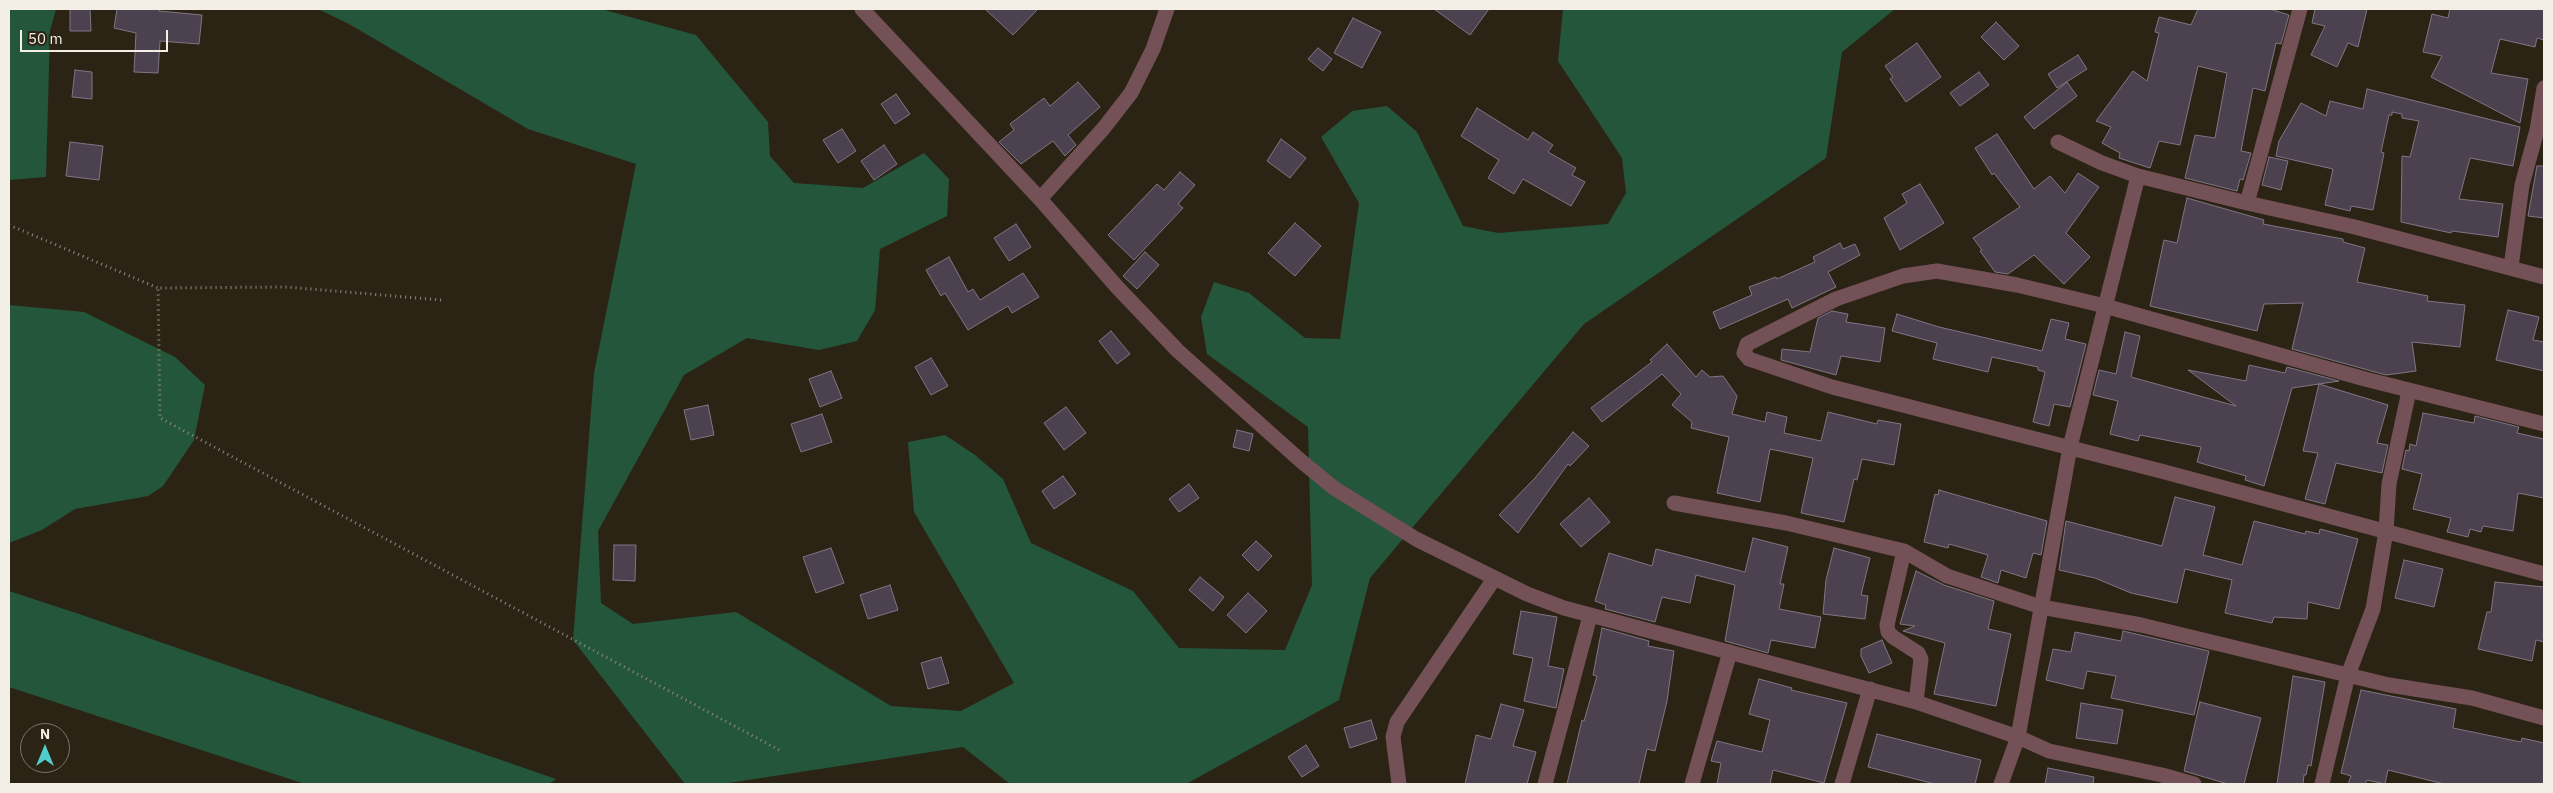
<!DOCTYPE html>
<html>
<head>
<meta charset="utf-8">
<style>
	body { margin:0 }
	#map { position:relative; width:2553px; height:793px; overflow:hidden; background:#2b2415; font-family:"IBM Plex Sans",sans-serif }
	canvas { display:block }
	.frame { position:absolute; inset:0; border:10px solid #f4efe6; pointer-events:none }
	.north { position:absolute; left:20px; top:723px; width:50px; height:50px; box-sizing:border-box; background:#2b2415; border:1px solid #7b7569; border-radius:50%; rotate:0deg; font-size:14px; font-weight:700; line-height:20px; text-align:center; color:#f4efe6 }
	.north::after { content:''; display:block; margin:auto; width:18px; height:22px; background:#52cdce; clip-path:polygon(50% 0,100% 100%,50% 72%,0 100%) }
	.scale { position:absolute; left:20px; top:30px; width:148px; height:22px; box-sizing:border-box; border:2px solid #f4efe6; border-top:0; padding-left:6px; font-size:15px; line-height:18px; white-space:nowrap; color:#f4efe6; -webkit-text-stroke:4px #2b2415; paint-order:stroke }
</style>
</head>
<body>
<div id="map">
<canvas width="2553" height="793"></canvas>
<div class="frame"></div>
<div class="north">N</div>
<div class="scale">50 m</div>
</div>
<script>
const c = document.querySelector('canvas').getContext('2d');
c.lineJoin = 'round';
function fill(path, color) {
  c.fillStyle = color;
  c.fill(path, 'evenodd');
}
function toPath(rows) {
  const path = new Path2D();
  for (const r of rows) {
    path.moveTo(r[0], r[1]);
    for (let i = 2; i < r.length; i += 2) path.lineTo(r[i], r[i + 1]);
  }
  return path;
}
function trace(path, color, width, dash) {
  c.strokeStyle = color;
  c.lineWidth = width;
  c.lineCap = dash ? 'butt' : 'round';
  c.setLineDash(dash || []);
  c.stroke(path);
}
fill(toPath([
	[9,9,56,9,50,31,46,177,9,180],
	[318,9,601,9,696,35,768,122,770,156,794,183,863,188,924,153,949,179,947,216,880,249,875,310,857,341,819,350,747,338,684,375,598,531,601,603,633,624,736,612,891,706,961,711,1014,683,914,512,908,442,945,435,975,455,1003,479,1031,543,1133,591,1179,648,1285,650,1312,585,1308,427,1207,354,1201,317,1214,282,1249,293,1305,338,1340,339,1359,203,1321,137,1352,111,1387,106,1417,132,1463,226,1498,233,1608,224,1626,193,1622,158,1558,61,1563,9,1895,9,1842,52,1826,158,1584,324,1370,578,1339,700,1186,784,1010,784,963,747,722,784,685,784,573,640,594,373,636,164,528,129,349,24],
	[9,305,84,312,175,357,205,385,194,440,163,486,148,496,75,509,42,530,9,543],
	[9,591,82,615,556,779,549,784,305,784,9,687]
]), '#24563b');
const building = toPath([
	[70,9,90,9,91,31,70,31,70,9],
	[117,9,160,9,159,11,202,15,199,44,160,41,158,73,134,72,136,33,114,28,117,9],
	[985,9,1038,9,1013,35,985,9],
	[1434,9,1489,9,1470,35,1434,9],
	[2198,9,2270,9,2289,15,2281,44,2276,43,2265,91,2253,88,2241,151,2251,153,2243,180,2240,179,2237,191,2185,178,2195,135,2215,138,2227,73,2198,66,2180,145,2159,141,2150,168,2119,158,2120,153,2102,143,2111,127,2096,121,2133,71,2147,81,2159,33,2155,32,2159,17,2191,25,2198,9],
	[2315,9,2367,9,2358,47,2348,43,2337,67,2311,55,2325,26,2312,23,2315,9],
	[2450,9,2544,9,2544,40,2537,38,2535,47,2500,39,2491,73,2528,79,2520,123,2431,77,2442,56,2423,52,2432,14,2448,18,2450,9],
	[1353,18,1381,32,1362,68,1334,53,1353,18],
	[1996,22,2019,46,2004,60,1981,37,1996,22],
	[1917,43,1941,77,1906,102,1890,79,1893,77,1885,66,1917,43],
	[1318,48,1332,59,1323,71,1308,59,1318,48],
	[2078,55,2087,69,2057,88,2048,74,2078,55],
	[75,70,92,72,92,99,72,97,75,70],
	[1979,72,1989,85,1960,106,1950,93,1979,72],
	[1078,82,1100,107,1068,135,1076,145,1065,156,1053,141,1021,164,999,142,1014,130,1010,124,1044,98,1050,106,1078,82],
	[2067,82,2077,96,2034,129,2024,117,2067,82],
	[2367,89,2520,127,2513,166,2470,158,2459,199,2503,204,2498,237,2452,231,2451,233,2401,222,2402,156,2410,157,2419,121,2402,118,2402,114,2392,112,2392,115,2389,115,2381,152,2384,153,2373,210,2351,206,2350,211,2325,205,2333,169,2276,156,2279,141,2301,103,2326,116,2330,101,2363,109,2367,89],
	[896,94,910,114,895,124,881,104,896,94],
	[1477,108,1528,140,1533,132,1553,145,1548,152,1576,168,1572,175,1585,182,1571,206,1523,179,1514,194,1488,178,1499,160,1461,136,1477,108],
	[842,129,856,151,838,163,823,140,842,129],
	[1997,134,2034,189,2050,176,2065,193,2078,173,2099,187,2066,233,2090,257,2064,284,2034,255,2008,274,1995,272,1980,251,1982,250,1973,238,2020,207,1994,173,1992,175,1975,148,1997,134],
	[1281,139,1306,158,1290,178,1267,161,1281,139],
	[70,142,103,146,99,180,66,176,70,142],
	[884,145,897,164,874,180,861,161,884,145],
	[2269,157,2288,161,2281,190,2262,185,2269,157],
	[2537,166,2544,166,2544,218,2528,216,2537,166],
	[1180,172,1195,185,1178,204,1183,208,1134,260,1108,235,1157,184,1164,190,1180,172],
	[1920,184,1944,223,1900,250,1884,218,1907,203,1902,194,1920,184],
	[2187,198,2264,220,2263,224,2343,239,2343,242,2365,248,2357,282,2428,296,2427,301,2465,305,2460,347,2412,342,2416,371,2386,375,2292,349,2303,303,2264,304,2257,331,2150,306,2164,240,2177,243,2187,198],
	[1295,223,1321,246,1295,276,1268,253,1295,223],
	[1016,224,1031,247,1009,261,994,238,1016,224],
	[1840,243,1843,249,1855,244,1860,255,1828,272,1836,287,1792,308,1788,299,1720,329,1713,312,1752,295,1749,287,1776,277,1777,279,1815,262,1813,257,1840,243],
	[1145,252,1159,265,1137,289,1123,276,1145,252],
	[949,257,968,292,973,289,980,300,1023,273,1039,297,1012,313,1008,306,968,330,945,293,941,296,926,270,949,257],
	[2508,310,2539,317,2533,340,2544,342,2544,371,2496,360,2508,310],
	[1832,311,1848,314,1846,322,1885,328,1880,362,1841,356,1836,375,1781,360,1782,349,1810,352,1818,318,1832,311],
	[1897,314,1939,327,2042,351,2051,319,2069,323,2065,339,2086,344,2070,407,2054,404,2049,426,2033,422,2045,372,2038,370,2038,367,1992,357,1988,372,1933,359,1937,343,1892,331,1897,314],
	[1111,331,1130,354,1117,364,1099,341,1111,331],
	[2125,332,2140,336,2131,377,2236,406,2188,370,2246,381,2249,365,2285,373,2287,367,2339,381,2292,388,2264,486,2245,480,2246,476,2197,462,2201,447,2140,435,2138,441,2110,434,2118,401,2093,395,2099,370,2116,374,2125,332],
	[1667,344,1696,377,1702,370,1710,377,1723,376,1737,396,1732,414,1765,422,1767,412,1787,417,1784,433,1821,441,1828,412,1877,424,1878,420,1901,424,1894,465,1862,459,1857,480,1854,479,1844,522,1801,513,1813,458,1770,449,1760,502,1717,493,1729,437,1691,428,1692,422,1672,405,1681,394,1662,374,1602,422,1591,408,1652,362,1650,360,1667,344],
	[931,358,948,386,931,395,915,367,931,358],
	[831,371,842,398,820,407,809,379,831,371],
	[2319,384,2388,405,2377,443,2388,445,2382,473,2336,463,2325,504,2305,499,2318,453,2303,451,2319,384],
	[708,405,714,435,691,440,684,410,708,405],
	[1066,407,1086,433,1064,450,1044,423,1066,407],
	[2423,413,2474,423,2475,416,2519,427,2517,433,2544,439,2544,498,2518,493,2513,531,2483,526,2481,532,2470,529,2468,537,2447,532,2451,518,2413,509,2422,474,2402,469,2406,450,2409,451,2410,444,2416,446,2423,413],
	[822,414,832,442,801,452,791,424,822,414],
	[1237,430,1253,434,1249,451,1233,447,1237,430],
	[1573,432,1589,446,1570,466,1568,464,1518,533,1499,515,1535,478,1573,432],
	[1063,476,1076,494,1054,509,1042,491,1063,476],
	[1189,484,1199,498,1179,512,1169,499,1189,484],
	[1939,490,2047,521,2041,555,2033,553,2026,578,2001,570,1998,583,1981,577,1988,555,1949,544,1948,548,1924,542,1935,494,1938,495,1939,490],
	[2175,497,2215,507,2203,555,2242,565,2254,521,2305,534,2306,531,2319,534,2320,529,2358,539,2339,609,2308,602,2307,619,2274,617,2272,623,2225,613,2232,580,2185,569,2177,603,2131,593,2095,578,2059,570,2066,521,2162,546,2175,497],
	[1589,498,1610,522,1581,547,1560,524,1589,498],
	[1753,538,1788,547,1780,584,1784,584,1779,609,1821,617,1815,648,1771,640,1768,653,1725,641,1735,585,1696,575,1690,603,1662,597,1655,622,1605,609,1606,605,1595,601,1609,553,1652,566,1656,549,1745,572,1753,538],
	[1256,541,1272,556,1258,571,1242,555,1256,541],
	[614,545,636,545,635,581,613,580,614,545],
	[831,548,844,583,816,593,803,557,831,548],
	[1834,548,1870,558,1861,595,1868,596,1865,619,1823,614,1826,580,1834,548],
	[2404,560,2443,569,2434,607,2395,598,2404,560],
	[1916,571,1944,585,1994,601,1988,629,2011,634,1996,706,1934,694,1945,643,1903,631,1915,626,1900,624,1916,571],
	[1200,577,1224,597,1213,611,1189,590,1200,577],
	[2495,582,2544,587,2544,642,2536,640,2532,661,2478,649,2487,612,2491,612,2495,582],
	[890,585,898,610,868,619,860,595,890,585],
	[1248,593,1267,611,1246,633,1227,615,1248,593],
	[1521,611,1557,617,1548,666,1564,669,1556,708,1524,701,1533,658,1513,654,1521,611],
	[1602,628,1649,641,1648,646,1674,651,1667,701,1655,751,1647,749,1639,784,1567,784,1582,720,1584,721,1597,676,1593,675,1602,628],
	[2123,631,2209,651,2194,715,2111,698,2116,676,2087,671,2083,689,2046,680,2053,649,2071,652,2075,632,2121,641,2123,631],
	[1882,640,1892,663,1869,673,1861,656,1861,649,1882,640],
	[941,657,949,683,928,689,921,663,941,657],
	[2293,676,2325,682,2311,766,2308,765,2306,775,2304,775,2303,784,2277,784,2293,676],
	[1759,679,1792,688,1791,690,1847,703,1824,783,1773,770,1770,784,1717,784,1721,763,1711,761,1717,741,1762,752,1770,720,1749,714,1759,679],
	[2361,690,2456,709,2453,728,2521,742,2522,738,2544,743,2544,784,2444,784,2388,770,2385,784,2367,780,2365,784,2348,784,2351,776,2341,773,2361,690],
	[2200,702,2261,718,2244,784,2228,784,2184,771,2200,702],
	[2081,703,2123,710,2117,744,2076,738,2081,703],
	[1501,704,1524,710,1513,746,1536,752,1527,784,1465,784,1476,735,1491,739,1501,704],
	[1371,720,1377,739,1350,748,1344,728,1371,720],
	[1877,734,1981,760,1975,784,1935,784,1868,767,1877,734],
	[1306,745,1319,766,1302,777,1288,757,1306,745],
	[2048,768,2094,777,2093,784,2045,784,2048,768]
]);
fill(building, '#4c414e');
trace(building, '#817584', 1);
trace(toPath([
	[9,225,158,288],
	[441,300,287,287,158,288,160,418,781,751]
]), '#908a7e', 3, [1, 4]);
trace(toPath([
	[862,9,1040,199,1117,287,1178,351,1301,461,1334,488,1416,539,1527,594,1564,608,1916,702,2018,737,2049,751,2162,775,2194,784],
	[2058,142,2102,163,2138,176,2247,203,2355,227,2544,277],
	[1040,199,1103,129,1131,93,1153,49,1167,9],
	[2247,203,2300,9],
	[2511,267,2522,185,2537,130,2544,88],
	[2544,424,2365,379,2105,306,2017,285,1937,271,1903,276,1836,299,1747,344,1744,353,1749,359,1832,387,2161,471,2544,574],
	[1674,503,1786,523,1904,551,1947,576,2041,607,2141,625,2389,685,2472,698,2544,718],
	[1904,551,1887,625,1888,632,1893,637,1918,653,1921,659,1916,702],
	[1399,784,1393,737,1397,722,1494,579],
	[1545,784,1590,616],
	[1692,784,1730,652],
	[1842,784,1870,689],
	[2001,784,2018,737,2070,447,2138,176],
	[2322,784,2348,675,2373,609,2386,531,2389,484,2409,391]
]), '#745157', 15);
</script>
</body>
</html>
